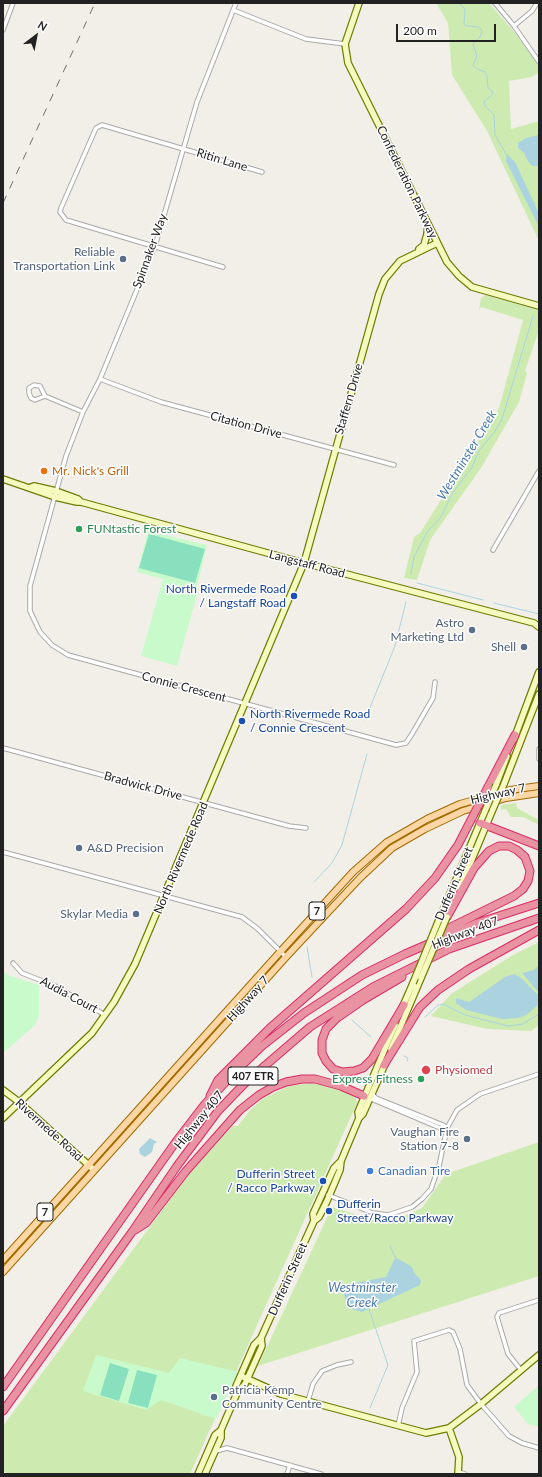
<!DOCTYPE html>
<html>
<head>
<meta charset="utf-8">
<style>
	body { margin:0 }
	#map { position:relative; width:542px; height:1477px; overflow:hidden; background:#f2efe9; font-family:Lato,sans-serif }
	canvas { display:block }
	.frame { position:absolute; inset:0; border:4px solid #222; pointer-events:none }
	.north { position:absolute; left:16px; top:16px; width:40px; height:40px; -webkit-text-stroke:3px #fff; paint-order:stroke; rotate:32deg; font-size:11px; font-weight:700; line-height:16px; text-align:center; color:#222 }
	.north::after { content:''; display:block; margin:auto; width:14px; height:18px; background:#222; clip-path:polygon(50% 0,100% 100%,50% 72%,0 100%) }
	.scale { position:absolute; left:396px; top:24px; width:100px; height:18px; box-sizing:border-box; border:2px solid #222; border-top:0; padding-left:5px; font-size:12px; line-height:14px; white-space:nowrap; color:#222; -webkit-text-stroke:3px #fff; paint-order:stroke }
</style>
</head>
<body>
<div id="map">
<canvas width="542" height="1477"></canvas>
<div class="frame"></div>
<div class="north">N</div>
<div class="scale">200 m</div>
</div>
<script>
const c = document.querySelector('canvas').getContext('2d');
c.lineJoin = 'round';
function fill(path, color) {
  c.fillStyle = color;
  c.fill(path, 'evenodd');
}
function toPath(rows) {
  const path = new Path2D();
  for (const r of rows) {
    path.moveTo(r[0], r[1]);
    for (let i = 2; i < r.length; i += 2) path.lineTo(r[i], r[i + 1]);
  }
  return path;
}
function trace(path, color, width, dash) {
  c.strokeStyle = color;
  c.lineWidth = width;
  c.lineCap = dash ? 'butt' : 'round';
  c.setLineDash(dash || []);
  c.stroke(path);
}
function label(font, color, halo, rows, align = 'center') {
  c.font = font + ' Lato,sans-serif';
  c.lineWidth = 3;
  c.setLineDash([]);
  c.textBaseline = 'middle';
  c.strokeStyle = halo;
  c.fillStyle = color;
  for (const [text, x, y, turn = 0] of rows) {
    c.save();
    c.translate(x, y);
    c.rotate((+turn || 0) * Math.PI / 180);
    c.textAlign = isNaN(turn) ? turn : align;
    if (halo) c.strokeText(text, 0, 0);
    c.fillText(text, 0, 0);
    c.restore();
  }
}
fill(toPath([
	[436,3,489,3,515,33,539,66,539,72,532,77,509,81,511,129,539,121,539,241,487,131,452,75,448,23],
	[485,295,539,310,539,330,525,371,527,373,519,402,481,468,430,540,417,580,404,578,414,537,420,533,499,408,523,320,481,307,479,310,481,298],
	[516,803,517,808,539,820,539,825,523,817,511,817,506,809,501,810,501,805],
	[539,942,539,1025,531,1031,487,1029,431,1016,451,994,513,955],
	[311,1083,333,1087,352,1094,355,1097,357,1103,190,1474,7,1474,3,1470,3,1426,191,1171,233,1126,238,1126,250,1110,264,1098,289,1086],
	[539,1142,539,1276,258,1366,332,1207,387,1224,422,1208,446,1174]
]), '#cdebb0');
fill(toPath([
	[148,531,207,545,197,587,199,588,177,666,141,656,163,579,137,572],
	[3,971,7,975,39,985,39,1015,35,1025,3,1053],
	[96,1355,169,1373,180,1358,238,1372,216,1419,161,1400,146,1410,83,1391],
	[539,1385,539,1427,528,1424,514,1407]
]), '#c8facc');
fill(toPath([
	[149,534,205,549,195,583,139,568],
	[110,1363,129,1369,119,1401,100,1395],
	[137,1370,157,1375,148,1408,128,1403]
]), '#88e0be');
fill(toPath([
	[539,135,539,166,533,166,529,163,524,153,518,148,518,143,526,138],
	[507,154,515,162,536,207,539,214,539,227,506,161],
	[539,965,539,993,522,973,534,970],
	[514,974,520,977,539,996,537,1006,526,1015,518,1018,502,1019,466,1010,456,1003,456,998,469,1002,505,977],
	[150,1138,157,1142,154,1144,152,1152,145,1157,140,1154,139,1149],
	[397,1258,412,1267,414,1273,421,1280,420,1285,362,1312,352,1309,346,1301,344,1295,349,1284,386,1277,394,1260]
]), '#aad3df');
trace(toPath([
	[459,3,465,9,464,24,468,26,479,27,482,31,480,37,473,44,477,56,473,65,476,68,485,72,487,76,488,88,493,92,493,94,484,102,485,106,494,115,495,135,507,156],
	[411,574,414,557,427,532,441,517,452,494,472,467,479,451,495,431,502,419,533,316],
	[417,583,483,600],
	[494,603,539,614],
	[365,720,395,646,406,602],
	[314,882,332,863,342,845,367,754],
	[307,947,312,977],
	[425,1017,438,1005,443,1004,465,1015,508,1026,523,1024,539,1014],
	[352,1020,371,1037],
	[404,1056,408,1058,407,1061],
	[390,1246,396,1259],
	[369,1309,388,1365,370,1408]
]), '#aad3df', 1);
const street = toPath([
	[236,3,197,102,155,246,100,379,83,412,66,456,30,586,30,611,40,632,52,645,68,655,396,745,406,743,412,734,433,698,435,682],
	[495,3,514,26,539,62],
	[233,10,306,39,345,44],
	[514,26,532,11,537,3],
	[3,30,13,3],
	[223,267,66,220,60,212,61,208,96,128,102,125,262,172],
	[100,379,161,402,394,465],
	[45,396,35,400,31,398,29,393,29,388,34,385,40,386,45,396,83,412],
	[493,550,539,471],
	[3,748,289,826,306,828],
	[539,749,539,759],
	[3,852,242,917,258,929,286,957],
	[13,963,22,973,55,986,105,1015],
	[372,1094,376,1098,443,1125,447,1128],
	[369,1098,440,1128,447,1128],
	[328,1195,373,1213,388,1215,412,1207,422,1199,431,1189,439,1166,447,1128,457,1110,480,1094,539,1074],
	[521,1370,508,1354,497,1317,499,1313,539,1300],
	[308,1401,313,1384,322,1371,337,1365,351,1362],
	[398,1426,402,1408,417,1372,414,1341,449,1330,453,1332,460,1349,467,1385,481,1404,509,1436,522,1443,539,1448],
	[216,1451,227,1448,321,1474],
	[459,1472,465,1474],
	[287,1474,290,1465]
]);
const secondary = toPath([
	[359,3,345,44,348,63,447,262,459,276,472,287,539,306],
	[419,249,424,245,427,234,428,224],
	[3,479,55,497,77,502,81,502,304,563,534,623,539,627],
	[31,487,34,486,56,491,78,499,81,502],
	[514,739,539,672],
	[504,784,539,694],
	[496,785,507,756],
	[460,888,493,809],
	[438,922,485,811],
	[402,1008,413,983],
	[391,1049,421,978],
	[3,1090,19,1102,94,1170],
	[3,1118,92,1033,114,1002,135,964,304,563,379,294,385,279,400,261,437,243],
	[359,1118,358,1112,395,1025],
	[314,1221,319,1217,327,1201,340,1170,341,1161,359,1118,363,1114,386,1062],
	[241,1376,281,1394,426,1433,449,1428,481,1404,539,1355],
	[237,1393,236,1386,254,1345,261,1338,314,1221,313,1214,334,1168,341,1161],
	[449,1428,459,1457,458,1474],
	[198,1474,215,1435,221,1430,237,1393,245,1384,262,1346,261,1338],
	[205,1474,221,1438,221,1430]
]);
const primary = toPath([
	[3,1260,280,952,353,872,387,842,427,819,460,804,510,790,539,786],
	[3,1272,286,957,360,878,392,848,425,829,463,811,506,798,539,793]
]);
const highway = toPath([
	[488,787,515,735],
	[480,823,539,846],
	[436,936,449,928,514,896,523,889,528,881,530,871,525,857,517,850,509,846,499,846,489,851,474,868,447,917],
	[402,977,363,1000,337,1018,326,1029,322,1040,322,1053,326,1061,333,1069,342,1072,354,1071,363,1068,372,1059,404,1005],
	[384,1065,420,1007,438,990,469,969,539,930],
	[210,1096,218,1080,270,1028,406,909,435,878,458,845,474,814],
	[135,1230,146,1223,186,1171,240,1110,259,1095,273,1087,286,1082,302,1079,315,1079,341,1086,364,1096],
	[3,1387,175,1143,205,1104,235,1072,262,1046,304,1013,362,975,405,954,477,923,539,903],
	[3,1411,132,1232,177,1166,218,1111,246,1082,310,1027,373,987,449,949,539,918]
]);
trace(street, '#a9a9a9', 5.5);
trace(secondary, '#707d05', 8);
trace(primary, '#a06b00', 8);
trace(highway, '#dc2a67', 9);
trace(street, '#fff', 3.5);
trace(secondary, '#f7fabf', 5.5);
trace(primary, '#fcd6a4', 6);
trace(highway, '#e892a2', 7);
trace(toPath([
	[3,203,95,3]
]), '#707070', 1, [8, 8]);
const secondaryBridge = toPath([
	[493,809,504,784],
	[485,811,496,785],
	[421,978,447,917],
	[413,983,438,922]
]);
const highwayBridge = toPath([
	[474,814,488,787]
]);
trace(secondaryBridge, '#707d05', 8, []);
trace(highwayBridge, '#dc2a67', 9, []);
trace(secondaryBridge, '#f7fabf', 5.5);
trace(highwayBridge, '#e892a2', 7);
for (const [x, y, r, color] of [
	[123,259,4,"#5c6f8a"],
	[44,471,4,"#e8710a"],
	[79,529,4,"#2e9e5b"],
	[294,596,4,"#1a4fb4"],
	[472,630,4,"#5c6f8a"],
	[524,647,4,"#5c6f8a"],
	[242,721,4,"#1a4fb4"],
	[79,848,4,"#5c6f8a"],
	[136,914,4,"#5c6f8a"],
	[426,1070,5,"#e0444e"],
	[421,1079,4,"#2e9e5b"],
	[467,1139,4,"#5c6f8a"],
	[370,1171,4,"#3f7fe0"],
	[323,1181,4,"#1a4fb4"],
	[329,1211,4,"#1a4fb4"],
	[214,1397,4,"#5c6f8a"]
]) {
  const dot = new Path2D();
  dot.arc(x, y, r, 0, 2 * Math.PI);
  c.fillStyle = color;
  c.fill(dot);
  trace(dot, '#fff', 1.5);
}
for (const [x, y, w] of [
	[317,911,16],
	[253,1076,50],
	[45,1212,16]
]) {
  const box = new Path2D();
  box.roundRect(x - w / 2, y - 9, w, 18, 3);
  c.fillStyle = '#fff';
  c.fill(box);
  trace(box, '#222', 1);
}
label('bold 11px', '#222', null, [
	["7",317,911],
	["407 ETR",253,1076],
	["7",45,1212]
]);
label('12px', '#222', '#fff', [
	["Ritin Lane",222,160,17],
	["Confederation Parkway",407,182,64],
	["Spinnaker Way",150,251,-70],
	["Staffern Drive",349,399,-74],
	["Citation Drive",246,425,15],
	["Langstaff Road",307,564,15],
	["Connie Crescent",184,687,15],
	["Bradwick Drive",143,786,15],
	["Highway 7",498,794,-13],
	["North Rivermede Road",181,858,-67],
	["Dufferin Street",454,884,-67],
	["Highway 407",465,933,-21],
	["Audia Court",69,995,28],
	["Highway 7",248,999,-48],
	["Highway 407",199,1120,-51],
	["Rivermede Road",49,1130,42],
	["Dufferin Street",288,1279,-66]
]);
label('12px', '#4e5e75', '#fff', [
	["Reliable",115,252],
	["Transportation Link",115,266],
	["Astro",464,623],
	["Marketing Ltd",464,637],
	["Shell",516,647],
	["A&D Precision",87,848,"left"],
	["Skylar Media",128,914],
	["Vaughan Fire",459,1132],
	["Station 7-8",459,1146],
	["Patricia Kemp",222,1390,"left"],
	["Community Centre",222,1404,"left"]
], 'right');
label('12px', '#c56008', '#fff', [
	["Mr. Nick's Grill",52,471]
], 'left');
label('12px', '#27864d', '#fff', [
	["FUNtastic Forest",87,529],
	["Express Fitness",413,1079,"right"]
], 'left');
label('12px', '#164399', '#fff', [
	["North Rivermede Road",286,589],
	["/ Langstaff Road",286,603],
	["North Rivermede Road",250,714,"left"],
	["/ Connie Crescent",250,728,"left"],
	["Dufferin Street",315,1174],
	["/ Racco Parkway",315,1188],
	["Dufferin",337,1204,"left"],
	["Street/Racco Parkway",337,1218,"left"]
], 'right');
label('12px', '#be3a42', '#fff', [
	["Physiomed",435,1070]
], 'left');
label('12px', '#366cbe', '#fff', [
	["Canadian Tire",378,1171]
], 'left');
label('italic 13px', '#4a7aab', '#fff', [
	["Westminster Creek",467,455,-59],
	["Westminster",362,1288],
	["Creek",362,1303]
]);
</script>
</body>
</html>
